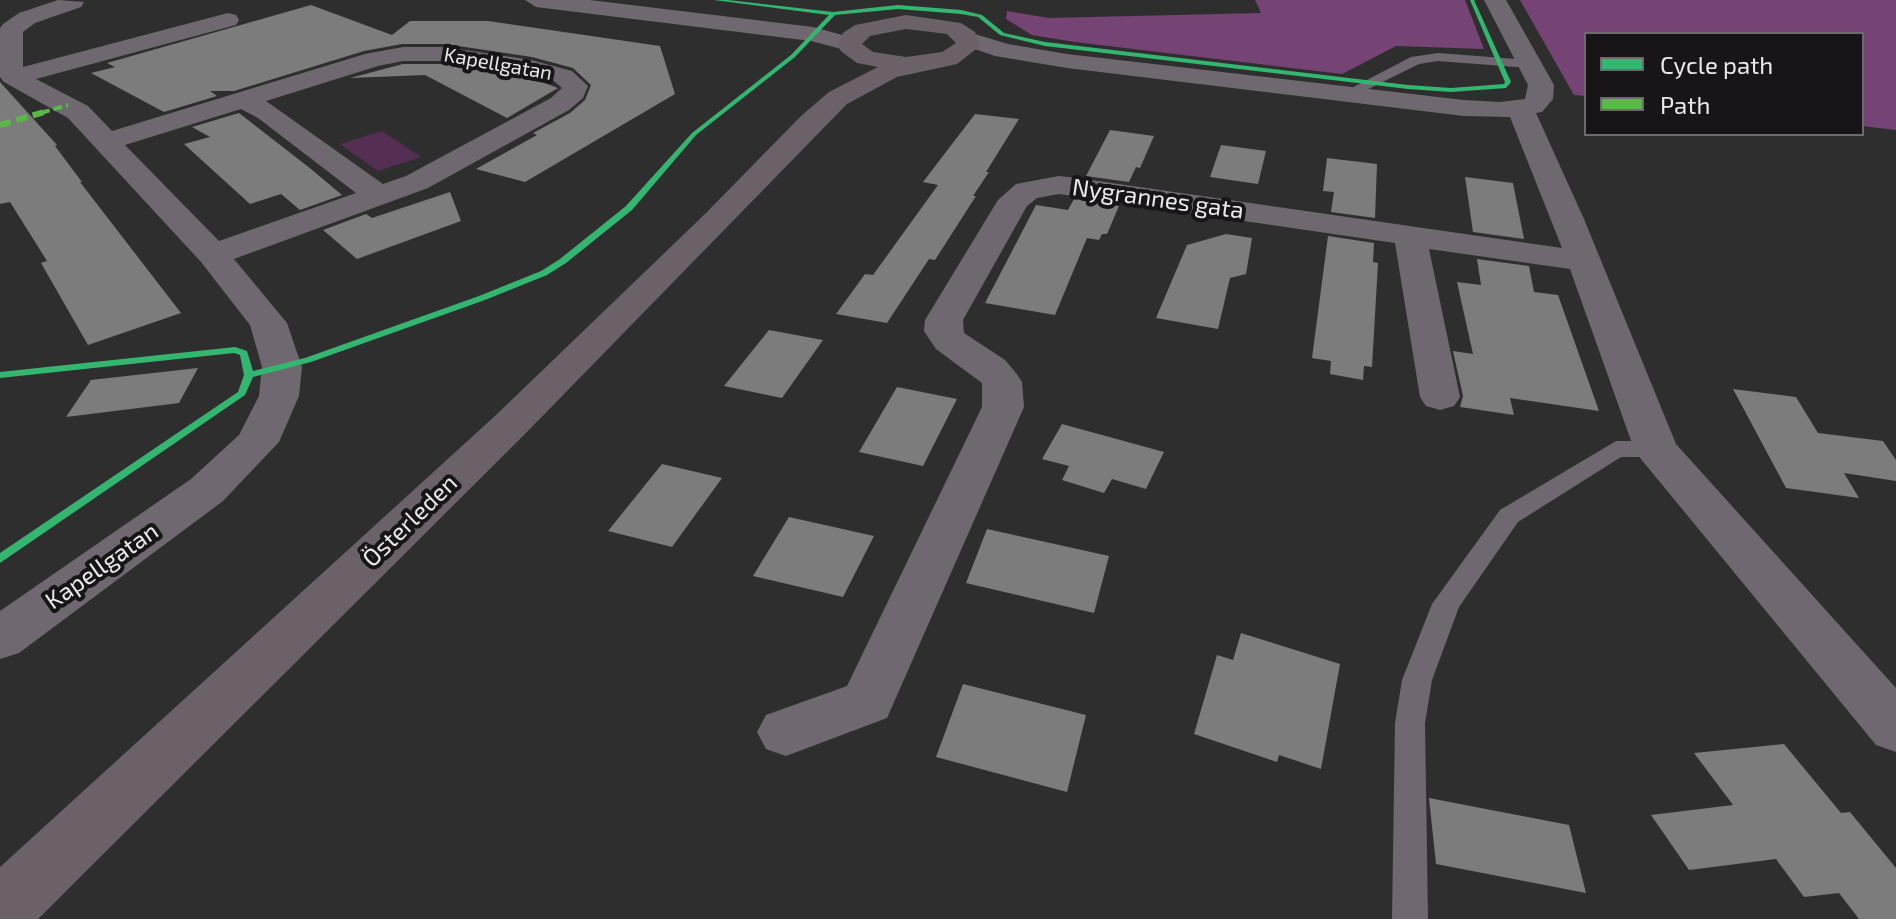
<!DOCTYPE html>
<html>
<head>
<meta charset="utf-8">
<style>
	body { margin:0 }
	#map { position:relative; width:1896px; height:919px; overflow:hidden; background:#2f2e2f; font-family:"Exo 2",sans-serif }
	canvas { display:block }
	.legend { position:absolute; left:1584px; top:32px; width:280px; height:104px; box-sizing:border-box; background:#171517; border:2px solid #6c6a6c; margin:0; padding:10px 14px; list-style:none; font-size:24px; color:#ece9eb }
	.legend li { display:flex; align-items:center; gap:16px; height:40px }
	.legend b { width:40px; border:2px solid #6c6a6c }
</style>
</head>
<body>
<div id="map">
<canvas width="1896" height="919"></canvas>
<ul class="legend">
<li><b style="height:10px;background:#33b770"></b>Cycle path</li>
<li><b style="height:10px;background:#58b947"></b>Path</li>
</ul>
</div>
<script>
const c = document.querySelector('canvas').getContext('2d');
c.lineJoin = 'round';
function fill(path, color) {
  c.fillStyle = color;
  c.fill(path, 'evenodd');
}
function toPath(rows) {
  const path = new Path2D();
  for (const r of rows) {
    path.moveTo(r[0], r[1]);
    for (let i = 2; i < r.length; i += 2) path.lineTo(r[i], r[i + 1]);
  }
  return path;
}
function trace(path, color, width, dash) {
  c.strokeStyle = color;
  c.lineWidth = width;
  c.lineCap = dash ? 'butt' : 'round';
  c.setLineDash(dash || []);
  c.stroke(path);
}
function label(font, color, halo, rows, align = 'center') {
  c.font = font + ' "Exo 2",sans-serif';
  c.lineWidth = 8;
  c.setLineDash([]);
  c.textBaseline = 'middle';
  c.strokeStyle = halo;
  c.fillStyle = color;
  for (const [text, x, y, turn = 0] of rows) {
    c.save();
    c.translate(x, y);
    c.rotate((+turn || 0) * Math.PI / 180);
    c.textAlign = isNaN(turn) ? turn : align;
    if (halo) c.strokeText(text, 0, 0);
    c.fillText(text, 0, 0);
    c.restore();
  }
}
fill(toPath([
	[382,131,421,157,378,171,340,144]
]), '#552e54');
fill(toPath([
	[1255,0,1465,0,1484,49,1396,46,1342,74,1075,42,1032,35,1006,19,1007,11,1049,18,1261,13],
	[1520,0,1896,0,1896,130,1862,126,1862,34,1586,34,1586,96,1574,95]
]), '#764474');
fill(toPath([
	[311,5,392,35,410,21,488,21,660,46,675,94,525,182,476,169,537,135,533,133,570,113,585,100,591,85,573,68,532,57,445,44,402,44,364,51,234,91,210,91,217,96,164,112,91,73,115,67,107,63],
	[403,64,445,64,528,77,558,88,507,118,425,75,350,78],
	[0,82,57,145,55,146,82,182,80,182,181,313,88,345,41,263,47,261,10,202,0,204],
	[239,113,311,169,342,195,300,210,281,194,250,204,184,144,210,137,192,127],
	[975,114,1019,119,986,172,989,172,973,196,976,196,935,260,929,259,887,323,836,314,865,274,873,275,938,185,923,182],
	[1110,130,1154,136,1140,168,1136,167,1129,182,1086,176],
	[1221,145,1266,151,1258,184,1210,177],
	[1327,158,1377,164,1375,218,1331,212,1334,192,1323,191],
	[1465,177,1513,183,1524,239,1473,232],
	[450,192,461,221,357,259,323,230,366,214,372,218],
	[1074,199,1119,206,1107,234,1102,234,1099,240,1087,238,1055,315,985,303,1036,205,1068,210],
	[1226,234,1252,238,1246,274,1230,278,1218,329,1156,318,1187,245],
	[1328,236,1374,243,1373,262,1378,263,1372,367,1364,366,1363,380,1330,374,1331,361,1312,358],
	[1477,259,1529,266,1534,292,1558,295,1599,411,1510,398,1514,415,1460,407,1463,396,1453,351,1473,354,1457,282,1481,285],
	[769,330,823,340,782,398,724,386],
	[198,368,179,403,66,417,91,380],
	[897,387,957,399,923,466,859,452],
	[1733,389,1796,397,1818,433,1883,441,1896,460,1896,481,1844,473,1859,498,1786,488],
	[1062,424,1164,452,1146,489,1112,479,1104,493,1062,480,1069,466,1042,459],
	[662,464,722,478,672,547,608,531],
	[789,517,874,536,843,597,753,576],
	[987,529,1109,556,1094,613,966,583],
	[1241,633,1340,664,1321,769,1279,755,1277,762,1194,734,1217,655,1233,660],
	[963,684,1086,715,1067,792,936,757],
	[1784,744,1841,813,1850,812,1896,868,1896,919,1859,919,1839,893,1804,897,1776,859,1689,870,1651,815,1733,805,1694,753],
	[1429,798,1569,825,1586,893,1436,864]
]), '#7d7c7d');
fill(toPath([
	[1438,53,1529,60,1536,64,1529,68,1438,61,1419,64,1352,97,1347,98,1340,94,1411,57,1438,53],
	[1616,441,1656,441,1664,444,1668,449,1664,454,1656,457,1621,457,1518,522,1459,607,1432,680,1425,723,1428,919,1392,919,1395,723,1402,680,1432,604,1500,510,1616,441]
]), '#706870');
fill(toPath([
	[58,0,84,2,81,7,35,23,23,32,23,67,228,13,236,15,239,20,236,25,36,79,88,106,112,131,365,54,403,47,445,47,531,60,572,71,588,86,583,98,569,110,428,188,234,259,287,323,302,367,299,396,279,442,223,501,19,653,0,659,0,611,191,479,239,435,259,396,262,367,250,325,201,262,68,118,4,82,0,77,0,28,3,24,19,13,58,0],
	[403,61,445,61,529,74,554,81,562,88,551,98,406,176,383,184,266,101,378,66,403,61],
	[241,109,258,118,356,193,219,241,125,145,241,109],
	[1484,0,1506,0,1554,85,1553,99,1542,112,1536,113,1584,219,1676,444,1896,688,1896,752,1876,745,1641,459,1634,449,1570,269,1429,249,1460,397,1454,406,1440,410,1426,406,1420,397,1395,243,1059,194,1037,198,1027,206,963,320,964,333,1005,360,1016,373,1022,382,1024,407,887,718,786,756,766,749,757,732,766,715,847,686,982,407,982,383,936,349,924,331,925,320,998,200,1016,184,1059,176,1077,178,1562,248,1510,117,1464,116,1067,68,995,56,960,44,956,39,960,34,968,32,1008,44,1067,54,1464,100,1500,102,1525,99,1528,85,1484,0]
]), '#706870');
fill(toPath([
	[525,0,590,0,813,27,857,39,861,44,857,49,849,51,811,41,536,7,525,0]
]), '#706870');
fill(toPath([
	[906,15,961,23,975,32,980,46,957,64,897,77,847,104,526,433,38,919,0,919,0,867,496,415,706,213,801,116,829,92,878,67,857,63,842,52,838,47,843,33,855,25,906,15],
	[906,29,947,34,956,43,942,52,906,57,873,52,862,44,870,36,906,29]
]), '#6a6169');
trace(toPath([
	[41,113,68,105]
]), '#58b947', 4, [9, 4]);
trace(toPath([
	[0,125,48,111]
]), '#58b947', 6, [11, 6]);
fill(toPath([
	[714,0,728,0,833,12,898,5,961,10,982,15,1004,33,1045,42,1408,85,1451,88,1504,84,1505,82,1470,0,1474,0,1511,82,1506,88,1451,92,1408,89,1045,46,1000,35,978,17,961,14,898,9,835,15,795,57,696,135,632,210,566,263,547,275,485,300,311,362,253,377,245,395,0,563,0,553,238,392,244,375,240,355,234,353,0,378,0,372,235,347,247,351,253,371,305,358,479,296,541,271,560,259,626,206,692,133,791,55,829,15,714,0]
]), '#33b770');
label('20px', '#ece9eb', '#171517', [
	["Kapellgatan",498,64,10]
]);
label('24px', '#ece9eb', '#171517', [
	["Nygrannes gata",1158,199,8],
	["Österleden",410,521,-44],
	["Kapellgatan",102,566,-35]
]);
</script>
</body>
</html>
